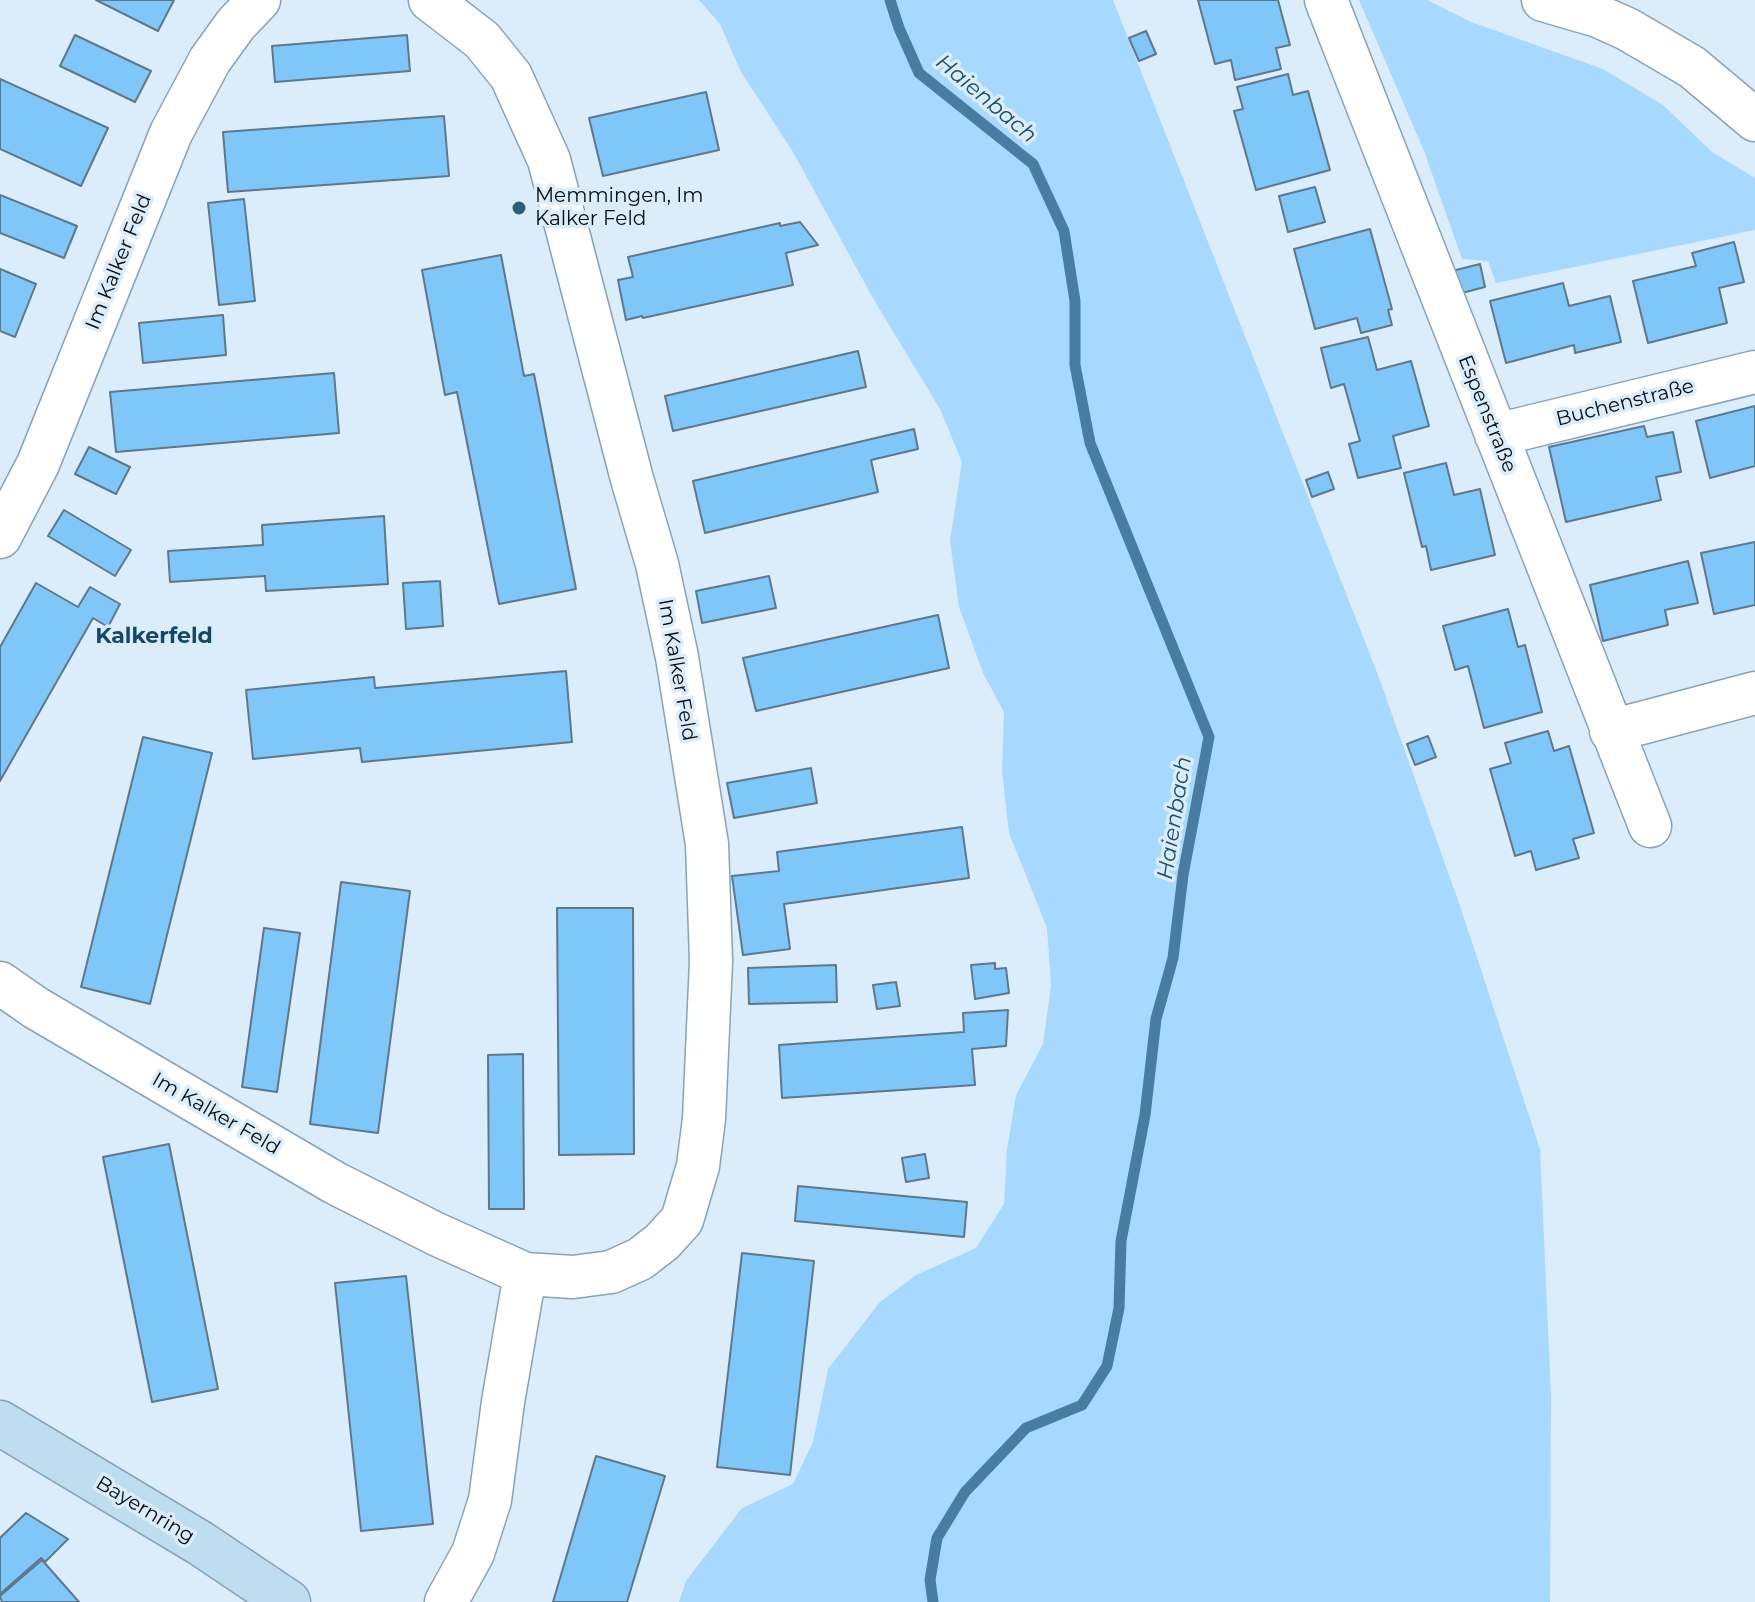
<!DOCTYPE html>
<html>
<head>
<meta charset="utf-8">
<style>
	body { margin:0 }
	canvas { display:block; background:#dbecfa }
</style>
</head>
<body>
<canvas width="1755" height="1602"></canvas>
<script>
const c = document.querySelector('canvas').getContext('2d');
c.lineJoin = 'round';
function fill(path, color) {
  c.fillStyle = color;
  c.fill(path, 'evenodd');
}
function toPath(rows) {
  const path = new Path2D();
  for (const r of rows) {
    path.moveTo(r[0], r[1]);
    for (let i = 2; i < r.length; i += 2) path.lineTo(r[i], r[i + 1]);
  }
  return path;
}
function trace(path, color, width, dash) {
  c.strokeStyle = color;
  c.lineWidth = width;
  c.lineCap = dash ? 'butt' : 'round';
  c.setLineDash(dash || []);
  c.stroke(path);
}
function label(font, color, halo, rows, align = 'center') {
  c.font = font + ' Montserrat,sans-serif';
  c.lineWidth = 7;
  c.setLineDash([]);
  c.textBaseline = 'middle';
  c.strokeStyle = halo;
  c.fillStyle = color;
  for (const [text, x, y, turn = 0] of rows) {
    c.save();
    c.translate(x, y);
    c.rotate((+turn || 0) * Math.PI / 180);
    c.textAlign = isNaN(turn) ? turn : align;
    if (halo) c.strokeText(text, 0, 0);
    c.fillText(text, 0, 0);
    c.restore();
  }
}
fill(toPath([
	[699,0,1113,0,1378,675,1460,906,1540,1149,1551,1395,1550,1602,679,1602,686,1581,742,1508,793,1484,813,1442,828,1369,880,1302,916,1275,976,1248,1004,1204,1007,1150,1016,1095,1043,1044,1051,986,1047,928,1009,833,1002,771,1004,712,983,673,959,607,950,541,962,462,940,409,874,300,793,152,741,72,720,24],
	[1359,0,1427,0,1471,22,1603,69,1663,105,1712,152,1755,178,1755,230,1496,283,1488,261,1462,259,1424,151]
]), '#a7d9fe');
trace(toPath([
	[890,0,899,28,919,73,1033,164,1064,231,1075,301,1075,365,1090,443,1209,737,1183,875,1173,958,1156,1019,1145,1115,1121,1241,1119,1308,1107,1366,1082,1405,1026,1428,965,1492,937,1538,930,1580,933,1602]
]), '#487ca0', 11);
const building = toPath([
	[96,0,174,0,158,31,96,0],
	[1198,0,1278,0,1290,45,1276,48,1281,69,1235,80,1231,60,1215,64,1198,0],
	[1146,31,1156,54,1139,61,1129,38,1146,31],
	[75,35,151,71,135,102,60,66,75,35],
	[407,35,410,71,275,82,272,46,407,35],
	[1288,74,1293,95,1308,91,1330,170,1256,190,1234,111,1243,109,1237,87,1288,74],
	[0,79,108,128,81,186,0,149,0,79],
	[706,92,719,150,603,176,589,118,706,92],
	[444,116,449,176,228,192,223,132,444,116],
	[1315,187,1325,222,1288,232,1279,196,1315,187],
	[0,195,77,226,64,258,0,233,0,195],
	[244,199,255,301,219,305,208,203,244,199],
	[800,222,818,245,786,253,793,285,643,318,642,316,626,320,618,280,633,277,628,257,780,223,780,226,800,222],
	[1370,229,1392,309,1388,310,1392,325,1361,333,1357,318,1315,329,1294,249,1370,229],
	[1734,242,1744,282,1719,288,1727,323,1648,343,1633,281,1696,266,1692,253,1734,242],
	[501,255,524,376,534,374,576,589,499,604,457,392,445,395,422,270,501,255],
	[1480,264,1485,287,1458,294,1452,271,1480,264],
	[0,269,36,284,15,337,0,331,0,269],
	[1563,283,1569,306,1610,296,1621,342,1575,353,1574,345,1506,363,1490,301,1563,283],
	[223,315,226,355,143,363,139,323,223,315],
	[1368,337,1377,370,1411,361,1429,426,1393,436,1401,468,1358,478,1349,444,1360,441,1344,384,1331,388,1321,348,1368,337],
	[858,351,866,387,673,431,665,396,858,351],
	[334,373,339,433,116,452,110,392,334,373],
	[1755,406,1755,466,1710,478,1696,421,1755,406],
	[1644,426,1647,437,1673,432,1681,472,1656,477,1661,500,1566,522,1549,447,1644,426],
	[914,429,918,449,871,460,878,492,705,533,693,481,914,429],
	[89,447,130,467,116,494,75,474,89,447],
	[1446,463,1454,495,1480,489,1495,555,1431,570,1426,546,1422,547,1404,473,1446,463],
	[1328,472,1334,489,1312,497,1306,480,1328,472],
	[64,510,131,550,115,576,48,536,64,510],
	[384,516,388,584,266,591,265,576,170,582,168,551,263,545,262,525,384,516],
	[1755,542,1755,605,1714,614,1701,553,1755,542],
	[1688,561,1698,603,1665,610,1668,625,1603,641,1590,585,1688,561],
	[769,576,776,608,702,623,696,591,769,576],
	[440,581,443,626,406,629,403,583,440,581],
	[36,583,78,607,90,587,120,604,108,627,93,618,0,781,0,647,36,583],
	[1508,609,1518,647,1525,645,1542,712,1484,728,1468,666,1455,670,1443,626,1508,609],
	[938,615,949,668,756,711,743,658,938,615],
	[566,671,572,742,362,762,360,748,253,759,246,690,374,677,375,688,566,671],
	[1548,731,1554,751,1569,746,1594,833,1573,839,1579,858,1536,870,1531,851,1515,856,1490,769,1511,763,1505,743,1548,731],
	[1428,736,1436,757,1415,765,1407,744,1428,736],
	[143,737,212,753,150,1004,81,987,143,737],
	[811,768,817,803,734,818,727,783,811,768],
	[962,827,969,878,784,904,790,949,743,955,732,876,779,871,777,852,962,827],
	[341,882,410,891,378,1133,310,1124,341,882],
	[557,908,633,908,634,1154,559,1155,557,908],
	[264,928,300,933,277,1092,242,1087,264,928],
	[995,963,995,969,1006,968,1009,993,975,999,971,965,995,963],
	[836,965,837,1002,749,1004,748,968,836,965],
	[896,982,900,1006,877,1009,873,985,896,982],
	[1008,1010,1006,1046,972,1049,975,1085,782,1098,779,1045,964,1032,963,1013,1008,1010],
	[523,1054,524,1209,489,1209,488,1055,523,1054],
	[169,1144,218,1389,152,1402,103,1157,169,1144],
	[925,1154,929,1178,906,1182,902,1158,925,1154],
	[798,1186,967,1202,964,1237,795,1221,798,1186],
	[742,1253,814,1261,790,1475,717,1467,742,1253],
	[406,1276,433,1524,361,1531,335,1283,406,1276],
	[596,1456,665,1476,627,1602,553,1602,596,1456],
	[26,1513,68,1539,45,1562,41,1558,0,1594,0,1538,26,1513],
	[42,1560,79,1602,2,1602,0,1596,42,1560]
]);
fill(building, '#80c7f9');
trace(building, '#5d788b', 2);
const street = toPath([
	[1326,0,1650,826],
	[1543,0,1598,16,1627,29,1692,67,1755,120],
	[1496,435,1755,372],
	[0,537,38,464,171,133,210,60,236,24,259,0],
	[1611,731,1755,693],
	[0,983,36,1008,335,1183,436,1234,525,1274,573,1277,611,1272,640,1259,662,1242,682,1220,698,1166,704,1119,711,961,707,844,677,657,657,564,632,479,549,160,511,76,482,40,430,0],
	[446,1602,473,1553,490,1500,503,1402,525,1274]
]);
const secondary = toPath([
	[0,1423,200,1543,288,1602]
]);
trace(street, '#87a3b7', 45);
trace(secondary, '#87a3b7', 47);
trace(street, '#fff', 42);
trace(secondary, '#beddf0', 44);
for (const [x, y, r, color] of [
	[519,208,8,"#2e5c7b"]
]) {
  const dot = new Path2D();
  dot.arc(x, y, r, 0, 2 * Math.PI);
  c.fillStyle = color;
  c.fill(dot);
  trace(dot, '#dbecfa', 3);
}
label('20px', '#050d15', '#dbecfa', [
	["Memmingen, Im",535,196],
	["Kalker Feld",535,219]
], 'left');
label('20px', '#050d15', '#dbecfa', [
	["Im Kalker Feld",119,262,-68],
	["Buchenstraße",1625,403,-14],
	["Espenstraße",1487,414,68],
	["Im Kalker Feld",677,670,80],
	["Im Kalker Feld",216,1114,30],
	["Bayernring",145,1510,31]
]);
label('italic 22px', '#1a4f70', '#dbecfa', [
	["Haienbach",986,99,40],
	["Haienbach",1175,818,-81]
]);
label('bold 22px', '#12496b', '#dbecfa', [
	["Kalkerfeld",154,637]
]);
</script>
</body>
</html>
